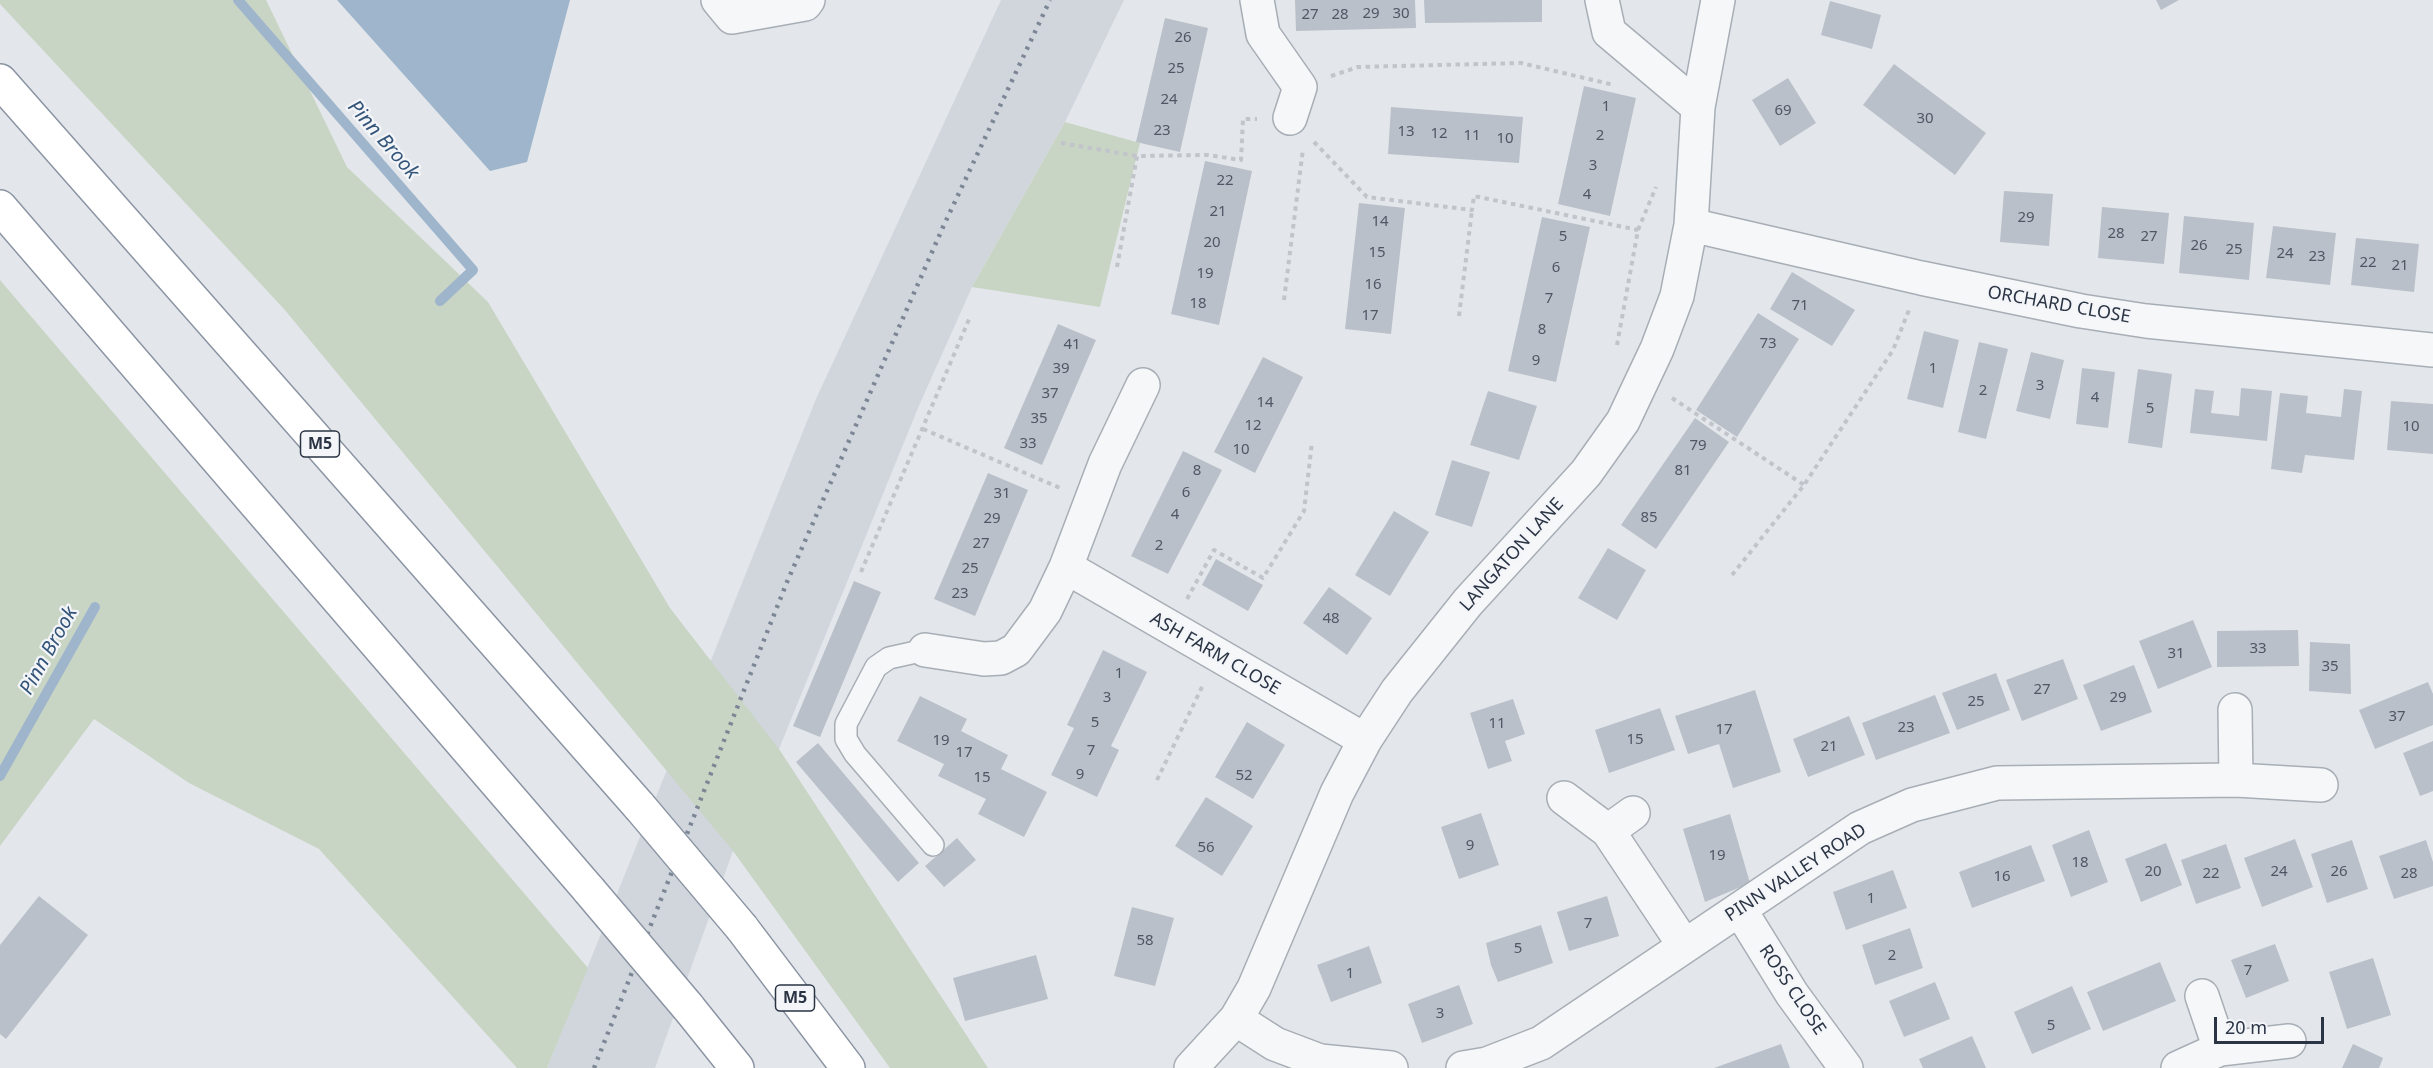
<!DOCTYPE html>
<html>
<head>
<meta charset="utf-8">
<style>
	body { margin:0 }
	#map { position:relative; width:2433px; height:1068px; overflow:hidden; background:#e3e7eb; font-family:"Noto Sans",sans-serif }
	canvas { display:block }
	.scale { position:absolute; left:2214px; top:1017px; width:110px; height:27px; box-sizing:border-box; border:3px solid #2a3444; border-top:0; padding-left:8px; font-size:18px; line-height:21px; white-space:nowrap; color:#2a3444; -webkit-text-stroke:4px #f3f5f8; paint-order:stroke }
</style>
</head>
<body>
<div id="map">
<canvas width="2433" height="1068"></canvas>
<div class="scale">20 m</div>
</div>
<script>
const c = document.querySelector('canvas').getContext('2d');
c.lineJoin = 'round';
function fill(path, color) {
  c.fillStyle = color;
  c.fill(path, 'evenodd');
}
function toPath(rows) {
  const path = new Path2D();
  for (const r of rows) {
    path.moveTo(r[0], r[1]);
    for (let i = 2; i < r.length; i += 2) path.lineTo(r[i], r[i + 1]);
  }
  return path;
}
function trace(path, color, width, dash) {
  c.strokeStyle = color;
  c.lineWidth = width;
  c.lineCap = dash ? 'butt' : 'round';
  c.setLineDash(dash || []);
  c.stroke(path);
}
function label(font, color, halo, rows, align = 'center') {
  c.font = font + ' "Noto Sans",sans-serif';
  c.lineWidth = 4.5;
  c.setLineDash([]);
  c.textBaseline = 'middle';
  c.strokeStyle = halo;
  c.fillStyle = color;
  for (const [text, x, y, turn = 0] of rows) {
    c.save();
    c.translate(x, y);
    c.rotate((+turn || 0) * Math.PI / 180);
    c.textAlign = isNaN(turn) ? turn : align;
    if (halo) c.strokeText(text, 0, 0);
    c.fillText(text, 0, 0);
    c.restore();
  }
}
fill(toPath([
	[1001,0,1124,0,1065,122,972,287,918,408,779,749,733,851,655,1068,547,1068,816,399]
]), '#d1d6dd');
fill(toPath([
	[0,0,266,0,347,167,488,302,670,608,779,749,988,1068,890,1068,733,851,284,309,0,4],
	[1065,122,1140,143,1100,307,972,287],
	[0,280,588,968,547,1068,517,1068,319,849,189,783,94,719,0,846]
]), '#c9d5c4');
fill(toPath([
	[337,0,570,0,527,162,490,171]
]), '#9eb5cc');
trace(toPath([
	[238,0,473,270,440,301],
	[0,776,95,607]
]), '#9eb5cc', 10);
fill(toPath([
	[1295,0,1415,0,1416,28,1296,31],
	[1424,0,1542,0,1542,22,1425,23],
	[2156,0,2179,0,2161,10],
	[1830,1,1881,15,1872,49,1821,35],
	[1165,18,1208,28,1180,152,1136,142],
	[1894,64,1986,133,1955,175,1863,105],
	[1788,78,1816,123,1780,146,1752,100],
	[1584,86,1636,98,1610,216,1558,204],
	[1391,107,1523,117,1519,163,1388,154],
	[1205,161,1252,171,1219,325,1171,314],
	[2004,191,2053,194,2049,246,2000,242],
	[1359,203,1405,208,1391,334,1345,329],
	[2102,207,2169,213,2164,264,2098,258],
	[2184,216,2254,223,2249,280,2179,273],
	[1542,217,1590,227,1556,382,1508,371],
	[2273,226,2336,233,2330,285,2266,278],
	[2356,238,2419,244,2414,292,2351,285],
	[1792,272,1855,310,1832,346,1770,309],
	[1758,313,1799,339,1737,437,1696,410],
	[1058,324,1096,340,1042,465,1004,448],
	[1924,331,1959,340,1943,408,1907,399],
	[1979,342,2008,349,1986,439,1958,432],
	[2031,352,2064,360,2050,419,2016,411],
	[1263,357,1303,377,1255,473,1214,452],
	[2082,368,2115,372,2108,428,2076,424],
	[2138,369,2172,374,2162,448,2128,443],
	[2241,388,2272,391,2267,441,2190,433,2195,389,2214,391,2211,413,2239,416],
	[2344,389,2362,391,2354,460,2305,455,2302,473,2271,469,2280,393,2308,396,2306,413,2341,417],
	[1488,391,1537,406,1519,460,1470,445],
	[2391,401,2433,404,2433,454,2387,450],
	[1695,418,1729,442,1656,549,1621,525],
	[1183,451,1222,470,1168,574,1131,556],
	[1452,460,1490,472,1472,527,1435,515],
	[988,473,1028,490,975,616,934,599],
	[1394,511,1429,532,1390,596,1355,575],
	[1608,548,1646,570,1617,620,1578,598],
	[1216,559,1263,585,1248,611,1202,585],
	[854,581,881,592,820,737,793,726],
	[1329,587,1372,618,1347,655,1303,623],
	[2193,620,2212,667,2158,689,2139,641],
	[2298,630,2299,666,2217,667,2217,631],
	[2310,642,2350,644,2351,694,2309,691],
	[1103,650,1147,672,1111,746,1119,750,1097,797,1051,775,1074,728,1067,725],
	[2063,659,2078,699,2022,721,2006,680],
	[2134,665,2152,712,2101,731,2083,685],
	[1996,673,2010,710,1957,730,1942,693],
	[2428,682,2433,694,2433,725,2375,749,2359,710],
	[1755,690,1781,772,1733,788,1719,744,1688,754,1675,716],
	[1935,695,1950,733,1876,760,1862,723],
	[920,696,967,719,961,731,1008,755,1001,769,1047,792,1024,837,978,814,986,799,938,776,944,764,897,741],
	[1513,699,1525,734,1505,741,1512,761,1488,769,1470,713],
	[1660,708,1675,750,1609,773,1595,730],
	[1849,716,1865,755,1808,777,1793,739],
	[1247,722,1285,745,1253,799,1215,777],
	[2433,741,2433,791,2420,796,2403,753],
	[818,743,919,863,898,882,796,762],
	[1206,797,1253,826,1222,876,1175,846],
	[1481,813,1499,865,1459,879,1441,827],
	[1730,814,1750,883,1705,902,1683,829],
	[2089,830,2108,882,2071,897,2052,845],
	[957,838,976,860,944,887,925,866],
	[2295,839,2313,887,2262,907,2244,858],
	[2352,840,2368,889,2327,903,2311,854],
	[2426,840,2433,862,2433,886,2394,899,2379,856],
	[2166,843,2182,885,2141,902,2125,859],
	[2226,844,2241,888,2196,904,2181,860],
	[2031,845,2045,881,1972,908,1959,872],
	[1893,870,1907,908,1846,930,1833,892],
	[39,896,88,935,6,1039,0,1034,0,945],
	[1607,896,1619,936,1569,951,1557,912],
	[1132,907,1174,918,1155,986,1114,976],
	[1541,925,1553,963,1498,982,1491,965,1486,943],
	[1910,928,1923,968,1875,985,1862,945],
	[2275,944,2289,981,2246,998,2231,960],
	[1369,946,1382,983,1331,1002,1317,965],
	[1036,955,1048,999,965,1021,953,978],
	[2373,958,2391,1015,2347,1029,2329,972],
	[2160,962,2176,1001,2103,1031,2087,992],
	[1935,982,1950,1019,1904,1037,1889,1001],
	[1459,985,1473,1024,1422,1043,1408,1004],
	[2072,986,2091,1029,2032,1054,2014,1012],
	[1972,1036,1986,1068,1923,1068,1919,1059],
	[1781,1044,1790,1068,1714,1068],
	[2353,1044,2383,1058,2379,1068,2342,1068]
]), '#bac0c9');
const lane = toPath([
	[925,650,889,658,876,667,846,724,846,739,855,754,933,845]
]);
const street = toPath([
	[718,0,732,17,805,4,808,0],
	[1257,0,1263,34,1300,87,1290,118],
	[1602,0,1609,32,1698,107],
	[1691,225,1921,278,2081,311,2146,321,2433,350],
	[1066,567,1365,740],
	[925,650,984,659,1001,658,1016,650,1045,611,1066,567,1105,464,1143,385],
	[2235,710,2236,780],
	[1564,798,1608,831],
	[1633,813,1608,831,1684,945],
	[1740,910,1792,994,1846,1068],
	[2202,996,2220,1049],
	[1236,1019,1275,1044,1320,1061,1391,1068],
	[1191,1068,1236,1019,1254,988,1337,793,1365,740,1397,691,1468,602,1586,473,1623,421,1657,349,1677,296,1691,225,1698,107,1718,0],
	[1463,1068,1487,1064,1541,1043,1860,828,1912,805,1997,783,2236,780,2321,785],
	[2178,1068,2220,1049,2289,1041]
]);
const highway = toPath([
	[0,81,640,807],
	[0,207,589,890],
	[742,928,848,1068],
	[688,1007,737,1068]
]);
trace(lane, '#a8aeb6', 24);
trace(street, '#a8aeb6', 36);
trace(highway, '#8a94a2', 36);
trace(toPath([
	[1331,76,1358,67,1521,63,1614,85],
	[1314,142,1367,197,1472,210,1474,196,1638,230],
	[1061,143,1137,156],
	[1117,267,1137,156,1208,155,1241,160,1243,119,1257,119],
	[1284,300,1303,149],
	[1459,316,1472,210],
	[1617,345,1638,230,1656,187],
	[1672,398,1804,485],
	[923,429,1060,488],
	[861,572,970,317],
	[1732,575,1804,485,1893,350,1909,310],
	[1187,599,1214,550,1263,578,1304,511,1312,442],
	[1157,780,1203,685]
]), '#c1c4ca', 4, [4.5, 4.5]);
trace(lane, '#f6f7f9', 21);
trace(street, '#f6f7f9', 33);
trace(highway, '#fff', 33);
trace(toPath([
	[594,1068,787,582,943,227,1050,0]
]), '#7c8695', 4.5, [3, 6]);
const highwayBridge = toPath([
	[640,807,742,928],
	[589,890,688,1007]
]);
trace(highwayBridge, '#8a94a2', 36, []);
trace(highwayBridge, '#fff', 33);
label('15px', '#4e5765', null, [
	["29",1371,14],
	["30",1401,14],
	["27",1310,15],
	["28",1340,15],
	["26",1183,38],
	["25",1176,69],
	["24",1169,100],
	["1",1606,107],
	["69",1783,111],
	["30",1925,119],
	["23",1162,131],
	["13",1406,132],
	["12",1439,134],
	["11",1472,136],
	["2",1600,136],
	["10",1505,139],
	["3",1593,166],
	["22",1225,181],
	["4",1587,195],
	["21",1218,212],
	["29",2026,218],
	["14",1380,222],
	["28",2116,234],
	["5",1563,237],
	["27",2149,237],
	["20",1212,243],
	["26",2199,246],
	["25",2234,250],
	["15",1377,253],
	["24",2285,254],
	["23",2317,257],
	["22",2368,263],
	["21",2400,266],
	["6",1556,268],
	["19",1205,274],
	["16",1373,285],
	["7",1549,299],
	["18",1198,304],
	["71",1800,306],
	["17",1370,316],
	["8",1542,330],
	["73",1768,344],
	["41",1072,345],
	["9",1536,361],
	["39",1061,369],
	["1",1933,369],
	["3",2040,386],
	["2",1983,391],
	["37",1050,394],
	["4",2095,398],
	["14",1265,403],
	["5",2150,409],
	["35",1039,419],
	["12",1253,426],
	["10",2411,427],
	["33",1028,444],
	["79",1698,446],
	["10",1241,450],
	["8",1197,471],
	["81",1683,471],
	["6",1186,493],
	["31",1002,494],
	["4",1175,515],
	["85",1649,518],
	["29",992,519],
	["27",981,544],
	["2",1159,546],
	["25",970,569],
	["23",960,594],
	["48",1331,619],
	["33",2258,649],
	["31",2176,654],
	["35",2330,667],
	["1",1119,674],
	["27",2042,690],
	["3",1107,698],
	["29",2118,698],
	["25",1976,702],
	["37",2397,717],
	["5",1095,723],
	["11",1497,724],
	["23",1906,728],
	["17",1724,730],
	["15",1635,740],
	["19",941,741],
	["21",1829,747],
	["7",1091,751],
	["17",964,753],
	["9",1080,775],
	["52",1244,776],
	["15",982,778],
	["9",1470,846],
	["56",1206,848],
	["19",1717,856],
	["18",2080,863],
	["20",2153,872],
	["24",2279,872],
	["26",2339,872],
	["22",2211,874],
	["28",2409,874],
	["16",2002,877],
	["1",1871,899],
	["7",1588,924],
	["58",1145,941],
	["5",1518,949],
	["2",1892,956],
	["7",2248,971],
	["1",1350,974],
	["3",1440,1014],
	["5",2051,1026]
]);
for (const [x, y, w] of [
	[320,444,39],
	[795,998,39]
]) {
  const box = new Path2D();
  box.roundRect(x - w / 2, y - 13, w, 26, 4.5);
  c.fillStyle = '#f3f5f8';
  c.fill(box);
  trace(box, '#2a3444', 1.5);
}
label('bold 16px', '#2a3444', null, [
	["M5",320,444],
	["M5",795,998]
]);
label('18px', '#2a3444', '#f3f5f8', [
	["ORCHARD CLOSE",2059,305,10],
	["LANGATON LANE",1512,555,-48],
	["ASH FARM CLOSE",1215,654,30],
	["PINN VALLEY ROAD",1796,873,-33],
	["ROSS CLOSE",1792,990,56]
]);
label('italic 20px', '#335479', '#f3f5f8', [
	["Pinn Brook",383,140,49],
	["Pinn Brook",49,651,-61]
]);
</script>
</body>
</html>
